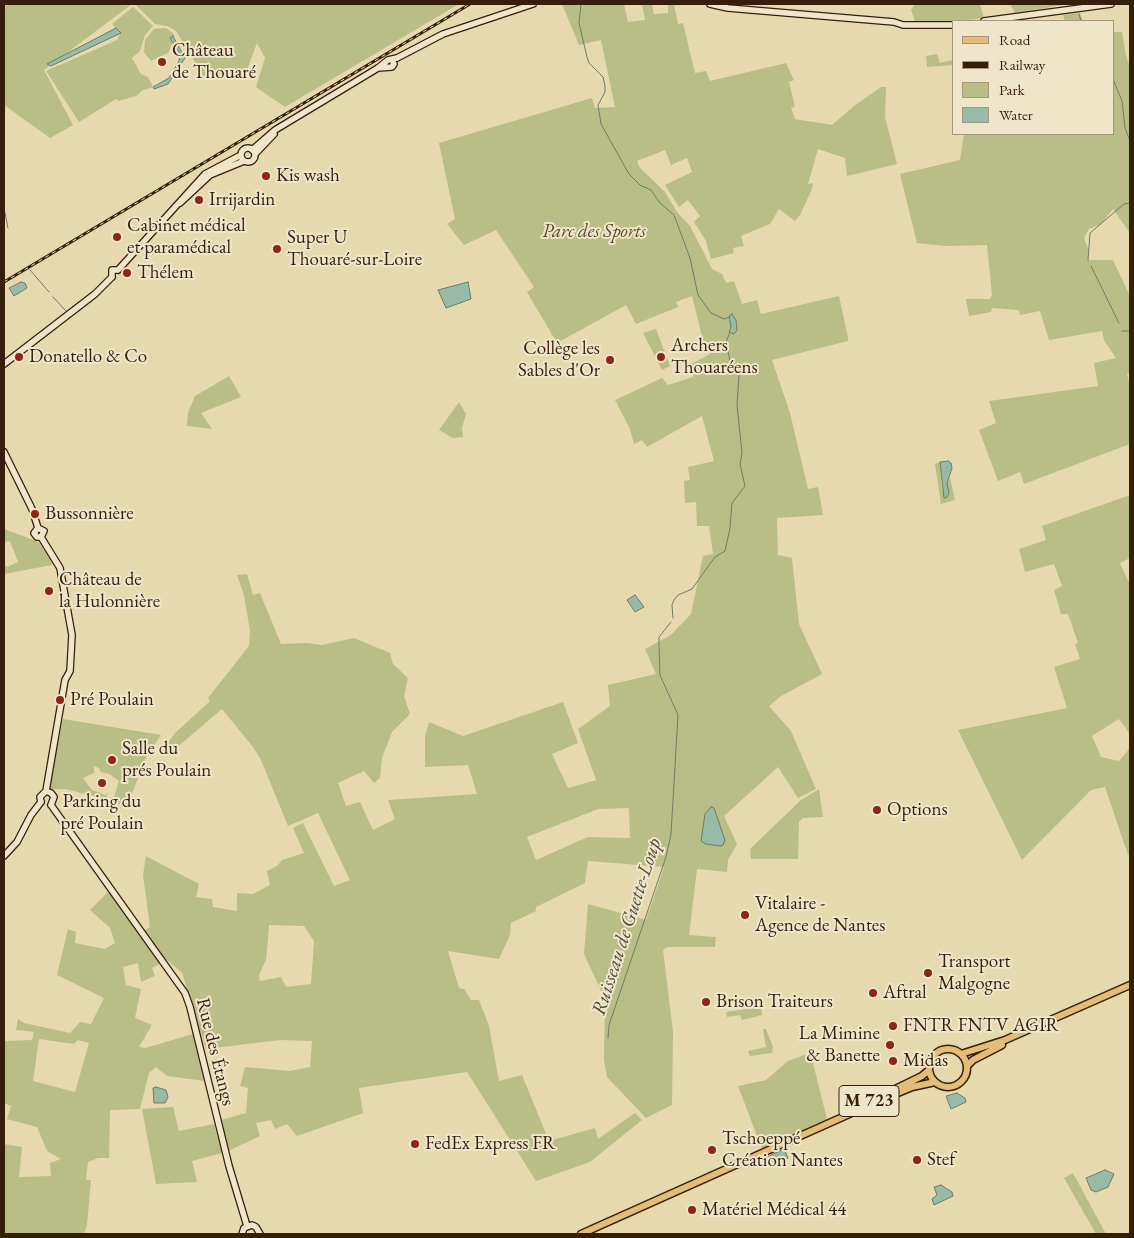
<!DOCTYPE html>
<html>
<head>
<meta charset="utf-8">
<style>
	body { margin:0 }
	#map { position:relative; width:1134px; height:1238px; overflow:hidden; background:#e6d9ae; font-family:"EB Garamond",serif }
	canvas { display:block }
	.frame { position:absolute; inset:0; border:5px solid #351f0a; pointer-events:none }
	.legend { position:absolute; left:952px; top:20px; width:162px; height:115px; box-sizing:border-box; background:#efe6ca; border:1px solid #a5967d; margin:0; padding:6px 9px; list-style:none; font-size:15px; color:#351f0a }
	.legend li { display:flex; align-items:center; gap:10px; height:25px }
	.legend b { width:25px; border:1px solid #a5967d }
</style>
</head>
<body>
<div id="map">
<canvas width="1134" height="1238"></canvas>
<div class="frame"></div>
<ul class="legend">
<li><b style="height:6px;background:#e3bc77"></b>Road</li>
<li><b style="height:6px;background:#351f0a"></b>Railway</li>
<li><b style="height:14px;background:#b9be87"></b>Park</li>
<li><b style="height:14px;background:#97bba6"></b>Water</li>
</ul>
</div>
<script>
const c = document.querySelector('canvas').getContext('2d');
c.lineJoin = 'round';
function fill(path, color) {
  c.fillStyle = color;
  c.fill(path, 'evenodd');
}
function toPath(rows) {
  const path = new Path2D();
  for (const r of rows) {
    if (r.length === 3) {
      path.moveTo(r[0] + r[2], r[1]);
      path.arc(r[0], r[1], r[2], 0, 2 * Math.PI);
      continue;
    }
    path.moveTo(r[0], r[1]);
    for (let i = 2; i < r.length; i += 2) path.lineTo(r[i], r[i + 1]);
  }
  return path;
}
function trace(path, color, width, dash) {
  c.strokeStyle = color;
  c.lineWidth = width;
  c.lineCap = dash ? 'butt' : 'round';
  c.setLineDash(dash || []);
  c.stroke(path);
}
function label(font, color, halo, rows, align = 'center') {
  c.font = font + ' "EB Garamond",serif';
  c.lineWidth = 4;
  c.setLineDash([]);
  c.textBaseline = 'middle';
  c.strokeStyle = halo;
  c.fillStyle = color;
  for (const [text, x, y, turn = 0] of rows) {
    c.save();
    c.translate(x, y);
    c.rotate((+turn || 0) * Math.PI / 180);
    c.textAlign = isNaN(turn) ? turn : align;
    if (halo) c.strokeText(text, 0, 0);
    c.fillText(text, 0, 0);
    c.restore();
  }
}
fill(toPath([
	[4,4,132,4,44,70,73,125,50,138,4,105],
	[135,4,459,4,285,107,256,87,265,58,257,43,245,75,204,77,176,31,167,26,155,24],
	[562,4,624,4,628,22,645,20,642,4,652,4,654,14,668,13,668,4,674,4,678,24,683,23,695,73,706,71,710,81,786,63,794,80,789,82,795,107,791,108,795,119,832,125,854,106,881,87,886,87,885,117,897,164,847,176,845,158,818,149,808,184,813,183,812,189,800,215,795,221,779,209,770,224,741,236,744,246,733,248,734,253,711,259,706,241,694,222,700,216,688,200,679,207,665,185,692,172,687,158,671,165,665,150,637,161,640,168,665,192,677,212,690,226,712,269,722,274,726,283,734,281,742,304,757,300,761,314,839,296,848,338,848,341,772,360,790,413,808,489,818,487,823,515,777,518,778,555,792,558,799,624,822,674,781,696,769,706,791,731,816,789,798,798,778,767,724,816,737,844,728,860,727,872,697,869,689,935,716,937,715,947,667,947,663,950,673,1031,672,1105,646,1118,607,1077,604,1060,605,999,584,954,588,904,646,920,664,867,588,861,585,883,536,907,536,911,511,923,510,935,499,959,448,951,459,988,464,989,471,1000,479,1000,489,1026,499,1081,522,1075,549,1141,595,1128,598,1139,635,1113,642,1120,590,1162,536,1181,467,1072,359,1088,363,1113,297,1136,287,1124,275,1129,271,1120,256,1123,260,1136,228,1151,221,1120,246,1113,248,1088,240,1086,245,1067,290,1071,310,1067,312,1041,280,1040,206,1049,182,973,167,960,152,968,155,976,141,982,138,963,123,967,126,985,141,989,135,1018,152,1025,139,1047,145,1048,193,1034,205,1081,167,1076,156,1067,149,1073,140,1109,110,1110,109,1158,98,1158,88,1162,86,1180,91,1180,87,1225,84,1234,4,1234,4,1144,22,1147,19,1177,51,1176,50,1163,61,1159,47,1151,37,1127,7,1119,11,1106,4,1103,4,1041,32,1040,34,1032,16,1030,18,1019,24,1023,70,1033,80,1022,91,1024,104,998,57,975,68,929,76,932,75,943,105,949,115,943,110,928,90,910,109,891,139,934,150,927,143,875,146,856,199,884,196,897,212,899,213,907,237,911,237,893,253,894,270,885,267,871,277,866,282,860,304,853,293,828,303,823,334,886,350,880,318,813,288,826,261,760,253,747,222,709,174,750,165,747,175,733,210,701,208,698,249,646,250,631,244,595,237,575,247,574,253,595,260,593,281,644,306,643,322,645,354,638,390,653,393,664,408,678,404,696,410,714,392,732,382,758,380,778,374,783,364,771,338,783,346,806,360,802,373,830,395,819,388,800,477,794,468,765,425,767,425,736,429,722,463,736,563,702,578,743,552,754,568,788,596,780,578,729,610,706,608,685,656,674,645,649,671,635,691,614,703,556,713,554,709,526,697,526,696,502,685,503,684,481,690,480,688,467,714,461,702,416,647,447,642,440,634,444,630,429,615,400,662,378,668,385,693,377,691,364,710,354,704,344,692,296,676,302,678,307,636,324,626,305,557,343,527,292,534,287,496,230,464,245,447,224,455,219,439,143,592,98,595,108,615,107,601,40,579,45],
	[629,808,630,838,588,837,536,860,527,837,598,809],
	[269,925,304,926,314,941,311,984,286,987,281,977,260,981,259,975,266,960],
	[39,1039,74,1044,78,1040,89,1043,75,1092,33,1081],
	[915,4,980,4,984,18,951,22,915,21,911,10],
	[1010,4,1069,4,1015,13],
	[133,7,153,26,145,35,140,51,132,58,141,74,148,77,153,87,143,90,136,96,119,101,116,99,79,122,46,71,117,40,121,33,112,24],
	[1080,13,1083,21,1065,21,1063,15],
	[166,28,173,33,174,36,170,38,173,43,168,53,151,61,144,52,145,40,154,29],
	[1113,32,1122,32,1126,55,1130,68,1130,233,1113,209,1101,224,1089,229,1084,238,1089,251,1088,260,1113,260,1130,296,1130,373,1127,374,1130,385,1130,444,1024,484,1020,472,998,481,979,430,996,423,989,401,1098,386,1094,363,1116,358,1104,340,1102,331,1049,340,1040,311,1020,315,1019,310,992,308,991,312,969,316,966,299,990,299,992,295,987,245,946,246,917,243,900,174,960,160,964,134,1113,134],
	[937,54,940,63,953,60,953,65,927,67,926,56],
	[656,329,670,366,662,370,643,333],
	[229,376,241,397,201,413,212,429,187,426,188,413,195,396],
	[459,402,466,414,462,428,463,437,453,438,439,430],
	[940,462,942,490,950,478,955,500,941,504,935,464],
	[1130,495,1130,558,1120,563,1130,585,1130,734,1119,719,1092,736,1101,757,1119,761,1130,748,1130,853,1128,855,1105,787,1091,790,1022,860,958,730,1067,708,1054,667,1080,659,1075,644,1078,643,1068,614,1061,614,1054,590,1062,586,1054,564,1025,572,1019,549,1046,540,1042,526],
	[4,529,39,542,50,558,52,565,4,574,4,564,7,567,18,562,10,541,4,542],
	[63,719,161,735,145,759,132,794,125,806,111,801,111,797,114,797,119,781,109,774,101,772,99,768,94,766,94,773,83,778,92,790,106,795,108,793,106,799,65,789,51,789,49,787],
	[819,789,823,817,803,818,799,822,798,859,751,859,750,849,801,800],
	[761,1007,762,1015,742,1020,740,1015,727,1017,726,1012],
	[763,1029,766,1029,773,1047,772,1053,750,1056,748,1051,766,1047],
	[804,1055,811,1055,827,1119,762,1149,738,1086,766,1080,788,1061],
	[173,1107,179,1131,214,1124,222,1153,192,1161,197,1182,156,1184,142,1109],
	[1073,1173,1106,1234,1096,1234,1064,1178]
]), '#b9be87');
const water = toPath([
	[116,28,121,33,51,66,47,64,116,28],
	[173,36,185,58,168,84,154,89,153,87,169,78,179,61,180,54,170,38,173,36],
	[21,282,25,283,27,288,14,296,9,288,21,282],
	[468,282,471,299,446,308,438,290,468,282],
	[732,314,736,320,737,330,734,334,729,332,731,327,729,316,732,314],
	[948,461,951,463,952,468,947,483,949,493,947,497,944,498,940,462,948,461],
	[635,595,644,607,635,612,627,600,635,595],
	[711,807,714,808,725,840,723,845,720,846,706,844,701,841,705,814,711,807],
	[156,1087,166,1090,168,1097,165,1103,154,1103,153,1088,156,1087],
	[957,1093,965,1098,966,1102,951,1109,946,1096,957,1093],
	[784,1149,788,1158,770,1166,767,1157,784,1149],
	[1105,1170,1114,1174,1108,1187,1096,1192,1091,1190,1086,1178,1105,1170],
	[941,1185,952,1192,953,1196,934,1205,932,1199,937,1195,934,1187,941,1185]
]);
fill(water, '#97bba6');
trace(water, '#707d68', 1);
trace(toPath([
	[581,4,579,23,587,57,589,63,603,77,605,86,605,92,598,105,601,124,629,174,640,185,651,190,660,203,674,215,690,258,698,295,711,313,724,319,730,317],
	[1079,14,1081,21],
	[1113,79,1122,101,1125,128,1130,141],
	[4,208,8,228],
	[1088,260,1090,233,1124,204,1130,203],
	[1091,266,1119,323],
	[30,270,49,292],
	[53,297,66,311],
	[1122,331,1130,331],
	[673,618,672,605,674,600,678,595,692,589,715,557,725,551,730,528,732,503,745,486,740,464,742,453,737,405,739,375,731,366,726,342,730,332],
	[608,1038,609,1025,666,857,671,834,678,715,660,675,659,645,659,637,671,622]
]), '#707d68', 1);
const secondary = toPath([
	[710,4,728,8,894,22,903,25,953,25],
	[984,21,1111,4],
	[378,68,392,67,394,64,392,60],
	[248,155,7],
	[252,150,275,130,378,68,388,60,397,58,443,34,533,4],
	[255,154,274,134],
	[180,203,210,175,244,161],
	[118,270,205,174,241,155],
	[112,277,112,270,118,270],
	[4,364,95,294,112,277],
	[4,452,32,509,38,528],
	[38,528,34,533,37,537,41,537],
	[38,528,44,531,41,537],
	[41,537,60,568,72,635,70,671,65,680,46,791],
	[46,791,51,793,54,797,51,805],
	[41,802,40,797,46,791],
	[51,805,185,993,190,1007,229,1166,247,1226],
	[4,856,17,842,31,815,41,802],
	[242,1234,244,1228,252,1225,256,1227,260,1234]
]);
const primary = toPath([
	[948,1068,19],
	[961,1054,1005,1040,1130,985],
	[967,1066,973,1060,1002,1045],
	[879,1097,922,1076,929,1070],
	[581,1234,874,1103,912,1087,935,1082]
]);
trace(secondary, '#351f0a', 8);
trace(primary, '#351f0a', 9);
trace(secondary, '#efe6ca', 5.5);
trace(primary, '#e3bc77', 6);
const rail = toPath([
	[4,282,470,4]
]);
trace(rail, '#351f0a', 3);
trace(rail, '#efe6ca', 1, [4]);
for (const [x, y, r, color] of [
	[162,62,5,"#8f2418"],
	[266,176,5,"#8f2418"],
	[199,200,5,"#8f2418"],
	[117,237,5,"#8f2418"],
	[277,249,5,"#8f2418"],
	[127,273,5,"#8f2418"],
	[19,357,5,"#8f2418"],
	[661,357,5,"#8f2418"],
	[610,360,5,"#8f2418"],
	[35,514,5,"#8f2418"],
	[49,591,5,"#8f2418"],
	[60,700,5,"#8f2418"],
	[112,760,5,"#8f2418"],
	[102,783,5,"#8f2418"],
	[877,810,5,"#8f2418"],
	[745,915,5,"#8f2418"],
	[928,973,5,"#8f2418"],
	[873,993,5,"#8f2418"],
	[706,1002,5,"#8f2418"],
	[893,1026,5,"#8f2418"],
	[890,1045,5,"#8f2418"],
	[893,1061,5,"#8f2418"],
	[415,1144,5,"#8f2418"],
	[712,1150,5,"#8f2418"],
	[917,1160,5,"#8f2418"],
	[692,1210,5,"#8f2418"]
]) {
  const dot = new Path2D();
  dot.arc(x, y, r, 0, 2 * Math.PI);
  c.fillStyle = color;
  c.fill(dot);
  trace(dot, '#efe6ca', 2);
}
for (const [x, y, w] of [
	[869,1101,60]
]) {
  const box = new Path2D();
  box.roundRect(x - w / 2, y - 15.5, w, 31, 4);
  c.fillStyle = '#efe6ca';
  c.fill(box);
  trace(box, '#351f0a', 1);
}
label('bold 18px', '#351f0a', null, [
	["M 723",869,1101]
]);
label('19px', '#351f0a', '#efe6ca', [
	["Château",172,51],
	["de Thouaré",172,73],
	["Kis wash",276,176],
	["Irrijardin",209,200],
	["Cabinet médical",127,226],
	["et paramédical",127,248],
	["Super U",287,238],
	["Thouaré-sur-Loire",287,260],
	["Thélem",137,273],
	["Archers",671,346],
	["Thouaréens",671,368],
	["Collège les",600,349,"right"],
	["Sables d'Or",600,371,"right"],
	["Donatello & Co",29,357],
	["Bussonnière",45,514],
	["Château de",59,580],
	["la Hulonnière",59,602],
	["Pré Poulain",70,700],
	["Salle du",122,749],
	["prés Poulain",122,771],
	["Parking du",102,802,"center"],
	["pré Poulain",102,824,"center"],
	["Options",887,810],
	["Vitalaire -",755,904],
	["Agence de Nantes",755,926],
	["Transport",938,962],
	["Malgogne",938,984],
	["Aftral",883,993],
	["Brison Traiteurs",716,1002],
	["FNTR FNTV AGIR",903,1026],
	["La Mimine",880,1034,"right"],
	["& Banette",880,1056,"right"],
	["Midas",903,1061],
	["Tschoeppé",722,1139],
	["Création Nantes",722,1161],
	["FedEx Express FR",425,1144],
	["Stef",927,1160],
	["Matériel Médical 44",702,1210]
], 'left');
label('italic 19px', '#564729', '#efe6ca', [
	["Parc des Sports",594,232]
]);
label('19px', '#351f0a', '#efe6ca', [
	["Rue des Étangs",215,1052,76]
]);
label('italic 20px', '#524e39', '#efe6ca', [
	["Ruisseau de Guette-Loup",627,927,-72]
]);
</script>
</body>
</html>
